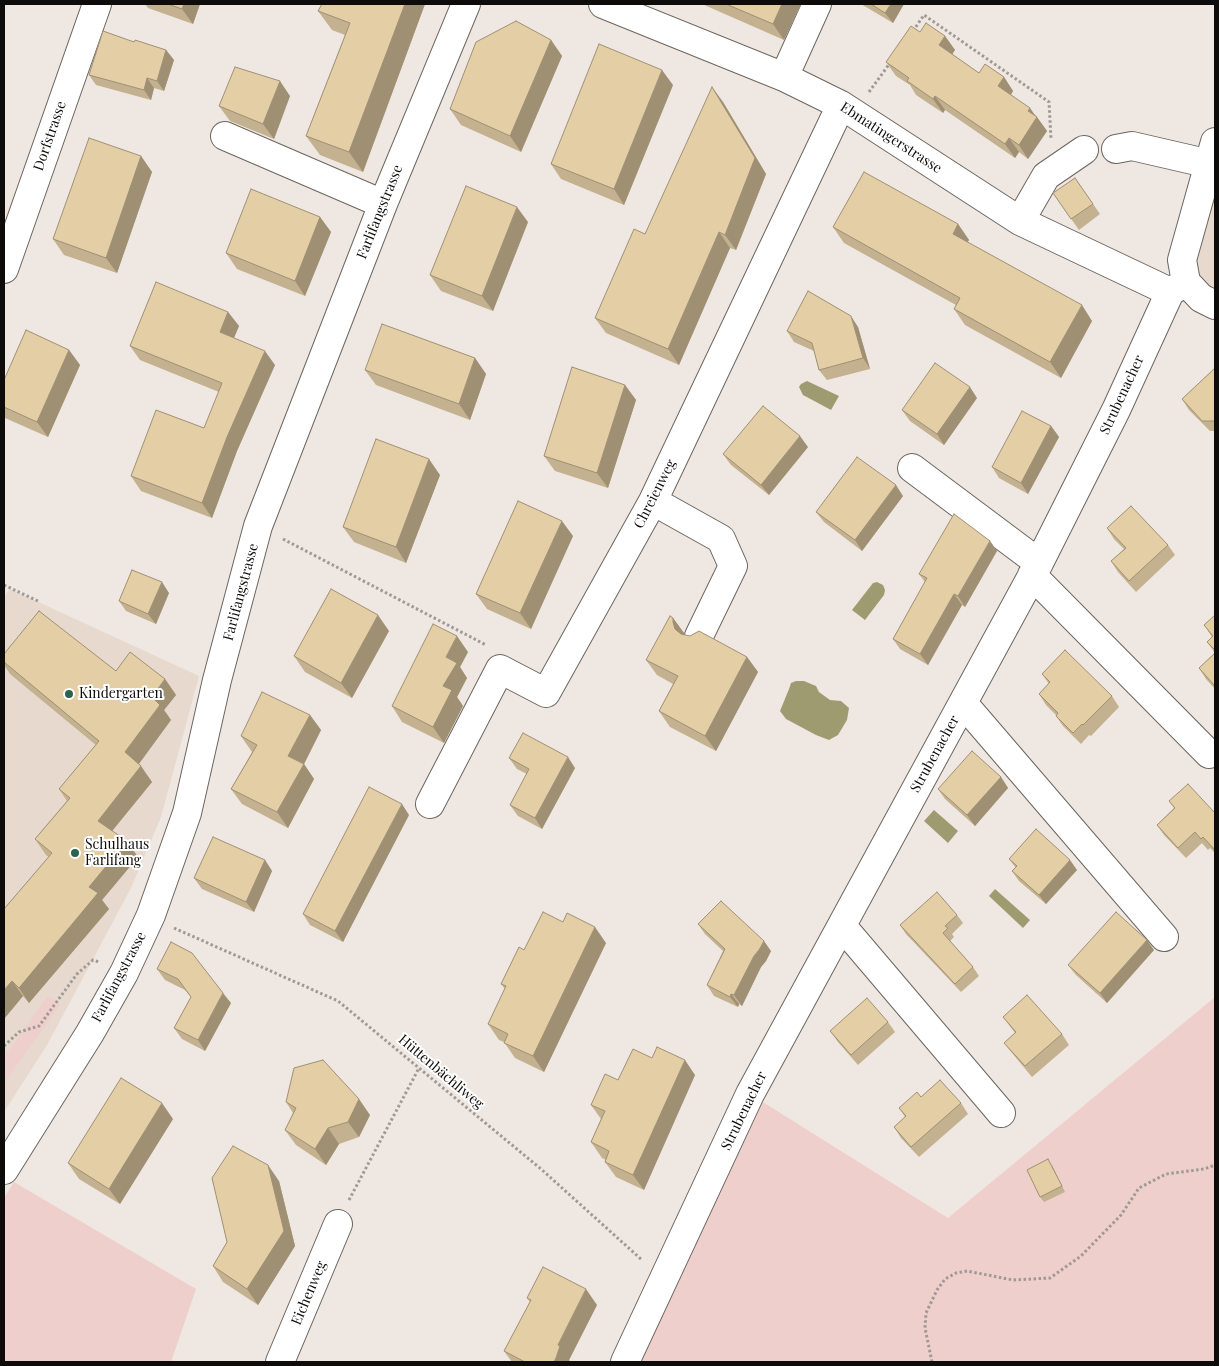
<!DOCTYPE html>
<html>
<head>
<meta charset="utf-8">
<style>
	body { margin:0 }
	#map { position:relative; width:1219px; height:1366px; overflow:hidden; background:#efe7e1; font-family:"Playfair Display",serif }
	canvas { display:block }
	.frame { position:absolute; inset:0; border:5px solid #0e0c0a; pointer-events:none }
</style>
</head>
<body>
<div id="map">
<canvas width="1219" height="1366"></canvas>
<div class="frame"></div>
</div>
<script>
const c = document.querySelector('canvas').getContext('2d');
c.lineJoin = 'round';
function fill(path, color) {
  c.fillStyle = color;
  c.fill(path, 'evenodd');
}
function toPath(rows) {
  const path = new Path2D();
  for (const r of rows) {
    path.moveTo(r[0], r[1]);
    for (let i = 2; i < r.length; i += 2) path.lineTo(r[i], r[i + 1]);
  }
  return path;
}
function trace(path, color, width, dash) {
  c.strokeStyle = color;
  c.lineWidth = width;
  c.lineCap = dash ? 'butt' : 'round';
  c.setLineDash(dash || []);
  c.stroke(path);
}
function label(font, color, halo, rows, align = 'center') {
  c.font = font + ' "Playfair Display",serif';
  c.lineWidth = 4;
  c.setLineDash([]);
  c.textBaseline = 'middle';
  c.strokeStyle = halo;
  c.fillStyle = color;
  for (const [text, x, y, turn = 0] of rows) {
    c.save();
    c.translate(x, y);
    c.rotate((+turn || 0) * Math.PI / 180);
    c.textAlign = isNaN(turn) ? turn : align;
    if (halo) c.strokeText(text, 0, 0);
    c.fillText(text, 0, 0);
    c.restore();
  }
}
fill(toPath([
	[1215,142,1215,305,1186,282],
	[10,589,199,676,161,817,131,888,47,1045,4,1112,4,597]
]), '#e7d9ce');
fill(toPath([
	[48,996,60,1005,4,1083,4,1057],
	[1215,997,1215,1362,625,1362,750,1094,948,1218],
	[14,1182,196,1289,171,1362,4,1362,4,1198]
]), '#efcfcc');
fill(toPath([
	[807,381,839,396,831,410,803,395,799,387,801,384],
	[877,582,883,585,885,590,884,595,865,620,852,610,873,583],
	[796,681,804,681,816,686,819,692,830,700,841,701,849,708,847,720,838,735,829,740,816,735,786,719,780,711,789,689,791,683],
	[934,810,958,831,948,843,924,821],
	[995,889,1030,920,1023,928,989,896]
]), '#9f9b71');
const minor = toPath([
	[603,4,784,77,841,105,1020,221,1170,292],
	[784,77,817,4],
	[225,136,383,204],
	[1116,149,1132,146,1210,164],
	[1020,221,1046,176,1084,150],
	[4,269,97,4],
	[1186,282,1182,260,1215,142],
	[1186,282,1201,298,1215,305],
	[912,468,1039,563],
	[653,501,721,539,733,566,699,636],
	[1032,575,1209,754],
	[963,703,1164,937],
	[430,804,500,669,546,693,653,501,841,105],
	[842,926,1001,1113],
	[4,1170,90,1033,124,973,151,915,187,813,217,680,258,526,383,204,466,4],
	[280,1362,338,1224],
	[625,1362,750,1094,1039,563,1116,410,1170,292,1186,282]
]);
trace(minor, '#6c6660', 30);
trace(toPath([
	[913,31,924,15,1049,102,1051,139],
	[869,92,890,63],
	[283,539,486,645],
	[4,585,40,602],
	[174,928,338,1001,541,1169,642,1260],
	[4,1046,19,1032,39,1026,77,974,93,960,99,962],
	[349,1200,419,1068],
	[932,1362,925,1328,926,1313,937,1290,945,1279,956,1273,967,1271,1013,1280,1050,1278,1081,1256,1121,1215,1139,1188,1166,1174,1204,1169,1215,1165]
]), '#9f9995', 3, [2.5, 2.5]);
trace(minor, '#fff', 28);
fill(toPath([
	[145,4,200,4,193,24,148,8],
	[322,4,425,4,363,172,320,155,306,136,345,35,332,30,318,11],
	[702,4,801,4,784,40],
	[861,4,904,4,893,23],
	[920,32,945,36,955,50,952,54,979,73,1004,77,1013,91,1011,95,1035,115,1047,131,1028,159,1019,152,1015,158,945,110,943,113,916,95,910,85,896,76,886,62],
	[551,40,562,56,521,152,461,125,450,109],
	[134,42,166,50,174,60,164,91,154,88,151,100,96,85,89,75],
	[673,85,624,205,561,179,551,164],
	[290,96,274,139,230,121,219,106],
	[723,102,766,174,736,250,730,248,679,365,606,333,595,318],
	[141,156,152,172,117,273,64,255,53,239],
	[1075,178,1100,214,1079,230,1053,193],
	[320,217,331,232,305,296,237,269,226,253],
	[528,222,493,311,441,291,430,275],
	[958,224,969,240,967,242,1092,321,1061,378,965,325,954,309,956,305,844,243,833,227],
	[228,312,239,326,234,338,275,365,237,451,212,518,141,491,131,476,204,428,219,392,140,360,130,346],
	[858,327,870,369,827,380,819,370,814,351,794,342,787,331],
	[69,350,80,365,48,437,5,418,4,417,4,380],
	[475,358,486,374,470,420,376,385,365,370],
	[1215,368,1215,431,1210,431,1189,410,1182,399],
	[625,385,636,400,608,488,555,471,544,456],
	[977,398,944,445,910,421,902,410],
	[1051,426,1059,437,1028,494,999,478,992,467],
	[808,447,769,495,731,465,723,454],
	[440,475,406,563,354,542,343,527],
	[903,496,862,551,824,522,816,512],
	[1107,528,1168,545,1175,555,1136,592,1118,572,1111,561,1124,549,1114,539],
	[573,536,531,629,487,609,476,594],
	[990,541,997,551,965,607,962,605,928,665,900,649,893,639,925,582,919,574],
	[169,593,156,624,126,611,119,601],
	[1215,615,1215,689,1206,679,1199,668,1215,653,1207,642,1212,637,1204,625],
	[673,618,684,633,684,635,747,657,758,672,716,751,670,727,659,711,673,684,657,675,646,660],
	[389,631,352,698,305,672,294,656],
	[468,652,460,667,467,678,457,697,463,706,444,743,402,722,392,706],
	[4,654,116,671,165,679,176,695,164,710,171,720,138,764,152,782,112,831,138,857,102,900,109,909,29,1003,23,996,4,1019,4,909,49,857,46,855,35,839,67,801,59,789,96,745,10,674,4,665],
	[1042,674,1112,696,1119,707,1091,736,1089,735,1081,744,1063,726,1056,716,1056,715,1046,705,1039,694,1049,684],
	[310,715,321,730,304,764,314,779,288,828,242,804,231,789,252,752,241,736],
	[509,758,575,768,542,829,518,816,510,805,527,774,517,769],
	[1001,777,1008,788,975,826,945,799,938,789],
	[1169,801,1215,813,1215,853,1210,848,1208,850,1202,843,1186,858,1164,835,1157,825,1174,808],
	[409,815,343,942,310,925,303,914],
	[1009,859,1077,870,1046,904,1019,881,1012,871,1016,868],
	[265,860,272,871,254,912,202,889,194,878],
	[957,915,963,923,952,934,954,937,950,941,973,967,979,976,961,992,906,934,900,925],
	[698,924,771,951,766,961,761,967,742,1006,739,1004,738,1007,714,996,707,985,723,951,705,934],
	[606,943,544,1072,515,1058,504,1042,499,1040,488,1024,505,989,501,984,524,950],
	[1154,950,1107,1003,1076,975,1068,965],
	[157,969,231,1003,205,1051,182,1039,174,1028,191,997,185,990,165,980],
	[1003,1017,1062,1034,1069,1045,1032,1077,1012,1053,1004,1043,1015,1033],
	[888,1022,895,1032,858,1065,838,1042,830,1031],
	[652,1058,695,1075,644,1190,616,1177,605,1162,606,1160,602,1158,591,1142,601,1119,591,1105,618,1080],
	[921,1097,961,1103,968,1114,919,1157,901,1138,894,1127,905,1117,899,1108],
	[286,1102,370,1115,359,1137,339,1144,326,1165,296,1145,285,1130,293,1113],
	[173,1119,120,1204,79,1179,68,1163],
	[1052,1165,1065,1192,1044,1202,1040,1197],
	[279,1181,295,1246,258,1305,223,1282,213,1266],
	[527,1298,597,1305,569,1360,570,1362,512,1362,504,1351,530,1302]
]), '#c3b18f');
fill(toPath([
	[184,4,200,4,193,24,182,9],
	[405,4,425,4,363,172,349,152],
	[782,4,801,4,784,40,773,24],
	[891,4,904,4,893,23,885,13],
	[945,36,955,50,949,59,939,45],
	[551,40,562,56,521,152,510,136],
	[166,50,174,60,164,91,157,81],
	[662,70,673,85,624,205,614,189],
	[1004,77,1013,91,1007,100,998,86],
	[147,78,154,88,151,100,144,90],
	[280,81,290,96,274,139,263,124],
	[712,87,723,102,766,174,736,250,725,235],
	[935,96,945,110,943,113,933,99],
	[1030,108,1037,118,1037,117,1047,131,1028,159,1019,145,1028,111],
	[1009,138,1019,152,1015,158,1005,144],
	[141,156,152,172,117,273,106,258],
	[517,207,528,222,493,311,482,296],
	[320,217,331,232,305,296,295,281],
	[958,224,969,240,963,250,953,234],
	[719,232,730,248,679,365,668,349],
	[1082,305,1092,321,1061,378,1050,362],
	[228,312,239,326,230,347,220,332],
	[851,316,858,327,870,369,863,358],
	[69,350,80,365,48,437,37,422],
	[265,351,275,365,237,451,212,518,202,503,227,437],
	[475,358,486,374,470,420,459,404],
	[625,385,636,400,608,488,597,473],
	[970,387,977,398,944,445,937,434],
	[1051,426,1059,437,1028,494,1021,483],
	[800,436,808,447,769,495,761,485],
	[429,459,440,475,406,563,396,547],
	[896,485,903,496,862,551,855,540],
	[562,521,573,536,531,629,520,613],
	[990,541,997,551,965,607,958,596],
	[162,582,169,593,156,624,148,614],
	[954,594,962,605,928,665,920,654],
	[378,615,389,631,352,698,341,683],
	[673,618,684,633,684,638,675,629,673,622],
	[457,636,468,652,460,667,467,678,457,697,463,706,444,743,433,727,443,686,446,657],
	[747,657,758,672,716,751,705,736],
	[165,679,176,695,164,710,171,720,136,768,125,752,152,697],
	[310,715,321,730,304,764,314,779,288,828,277,812,288,756],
	[568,757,575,768,542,829,535,818],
	[141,766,152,782,108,836,98,821],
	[1001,777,1008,788,975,826,967,815],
	[402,804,409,815,343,942,335,931],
	[127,841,138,857,102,900,109,909,29,1003,19,988,89,887],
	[265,860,272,871,254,912,246,902],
	[1070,860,1077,870,1046,904,1039,895],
	[595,927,606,943,544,1072,533,1056],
	[1147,940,1154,950,1107,1003,1100,993],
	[764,941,771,951,766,961,761,967,742,1006,734,995,754,956],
	[12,981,23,996,4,1019,4,990],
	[223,993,231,1003,205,1051,198,1040],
	[731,994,739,1004,738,1007,730,997],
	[685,1060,695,1075,644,1190,633,1175],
	[359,1099,370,1115,359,1137,348,1122],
	[162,1103,173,1119,120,1204,109,1189],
	[328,1128,339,1144,326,1165,315,1149],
	[268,1165,279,1181,295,1246,258,1305,247,1289],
	[586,1289,597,1305,569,1360,570,1362,554,1362,558,1345]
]), '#9f9074');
const building = toPath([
	[168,4,184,4,182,9,168,4],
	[322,4,405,4,349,152,306,136,350,23,318,11,322,4],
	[726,4,782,4,773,24,726,4],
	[871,4,891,4,885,13,871,4],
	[516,21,551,40,510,136,450,109,476,42,516,21],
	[926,23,945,36,939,45,979,73,985,64,1004,77,998,86,1030,108,1028,111,1037,117,1019,145,1009,138,1005,144,935,96,933,99,907,81,909,78,886,62,911,26,920,32,926,23],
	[103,31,134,42,135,40,166,50,157,81,147,78,144,90,89,75,103,31],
	[599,44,662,70,614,189,551,164,599,44],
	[235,67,280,81,263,124,219,106,235,67],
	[712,87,755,158,725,235,719,232,668,349,595,318,634,229,645,234,712,87],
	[89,138,141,156,106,258,53,239,89,138],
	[864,172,958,224,953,234,1082,305,1050,362,954,309,960,298,833,227,864,172],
	[1075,178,1093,204,1071,219,1053,193,1075,178],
	[466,186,517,207,482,296,430,275,466,186],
	[251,189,320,217,295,281,226,253,251,189],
	[156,282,228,312,220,332,265,351,227,437,202,503,131,476,156,410,204,428,222,383,130,346,156,282],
	[808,291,851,316,863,358,819,370,812,343,787,331,808,291],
	[382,324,475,358,459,404,365,370,382,324],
	[26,330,69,350,37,422,4,407,4,380,26,330],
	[935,363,970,387,937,434,902,410,935,363],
	[572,367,625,385,597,473,544,456,572,367],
	[1215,368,1215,421,1202,421,1182,399,1215,368],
	[763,406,800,436,761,485,723,454,763,406],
	[1022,411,1051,426,1021,483,992,467,1022,411],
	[376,439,429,459,396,547,343,527,376,439],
	[857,457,896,485,855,540,816,512,857,457],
	[518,501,562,521,520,613,476,594,518,501],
	[1131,506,1168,545,1129,581,1111,561,1126,548,1107,528,1131,506],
	[954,514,990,541,958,596,954,594,920,654,893,639,927,578,919,574,954,514],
	[132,570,162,582,148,614,119,601,132,570],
	[331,589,378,615,341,683,294,656,331,589],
	[39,611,116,671,130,652,165,679,152,697,160,705,125,752,141,766,98,821,127,841,89,887,98,893,19,988,12,981,4,990,4,909,52,853,35,839,70,798,59,789,99,741,4,662,4,654,39,611],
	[1215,615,1215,650,1207,642,1213,636,1204,625,1215,615],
	[670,616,673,618,673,622,675,629,681,634,690,636,699,631,747,657,705,736,659,711,678,676,646,660,670,616],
	[433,624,457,636,446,657,457,663,443,686,452,690,433,727,392,706,433,624],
	[1065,650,1112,696,1083,725,1082,724,1073,733,1056,716,1058,713,1039,694,1050,682,1042,674,1065,650],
	[1215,653,1215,683,1214,685,1199,668,1215,653],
	[262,692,310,715,288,756,304,764,277,812,231,789,257,745,241,736,262,692],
	[523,733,568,757,535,818,510,805,529,769,509,758,523,733],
	[972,751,1001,777,967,815,938,789,972,751],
	[1188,784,1215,813,1215,850,1203,837,1201,839,1195,832,1178,848,1157,825,1175,808,1169,801,1188,784],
	[369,787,402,804,335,931,303,914,369,787],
	[1036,829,1070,860,1039,895,1012,871,1017,866,1009,859,1036,829],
	[213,837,265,860,246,902,194,878,213,837],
	[937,892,957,915,945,926,948,928,943,933,973,967,955,984,900,925,937,892],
	[721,901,764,941,759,950,754,956,734,995,731,994,730,997,707,985,725,949,698,924,721,901],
	[543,912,563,922,567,913,595,927,533,1056,504,1043,508,1034,488,1024,506,986,501,984,519,947,524,950,543,912],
	[1116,912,1147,940,1100,993,1068,965,1116,912],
	[171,942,192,953,223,993,198,1040,174,1028,191,997,178,979,157,969,171,942],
	[1027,995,1062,1034,1025,1066,1004,1043,1016,1032,1003,1017,1027,995],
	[867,998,888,1022,851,1055,830,1031,867,998],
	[657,1047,685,1060,633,1175,605,1162,609,1151,591,1142,605,1111,591,1105,605,1074,618,1080,633,1049,652,1058,657,1047],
	[323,1060,359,1099,348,1122,328,1128,315,1149,285,1130,296,1108,286,1102,294,1068,323,1060],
	[121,1078,162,1103,109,1189,68,1163,121,1078],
	[940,1080,961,1103,911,1147,894,1127,906,1116,899,1108,917,1092,921,1097,940,1080],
	[233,1146,268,1165,284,1231,247,1289,213,1266,227,1242,212,1178,233,1146],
	[1048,1159,1062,1186,1040,1197,1027,1170,1048,1159],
	[543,1267,586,1289,558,1345,560,1346,556,1358,554,1362,525,1362,504,1351,531,1300,527,1298,543,1267]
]);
fill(building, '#e3cea6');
trace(building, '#9f9074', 1);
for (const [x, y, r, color] of [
	[69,694,5,"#2b634b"],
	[75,853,5,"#2b634b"]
]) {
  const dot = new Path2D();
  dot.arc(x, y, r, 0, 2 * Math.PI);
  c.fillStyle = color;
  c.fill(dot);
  trace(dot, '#fff', 2);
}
label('14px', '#0e0c0a', '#fff', [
	["Dorfstrasse",50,136,-71],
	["Ebmatingerstrasse",891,138,33],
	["Farlifangstrasse",380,212,-68],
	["Strubenacher",1122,395,-65],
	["Chreienweg",655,494,-63],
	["Farlifangstrasse",241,592,-75],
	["Strubenacher",935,754,-61],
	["Farlifangstrasse",119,977,-62],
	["Hüttenbächliweg",441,1072,40],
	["Strubenacher",744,1111,-64],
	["Eichenweg",309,1293,-67]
]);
label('14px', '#0e0c0a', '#fff', [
	["Kindergarten",79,694],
	["Schulhaus",85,845],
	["Farlifang",85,861]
], 'left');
</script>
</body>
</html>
